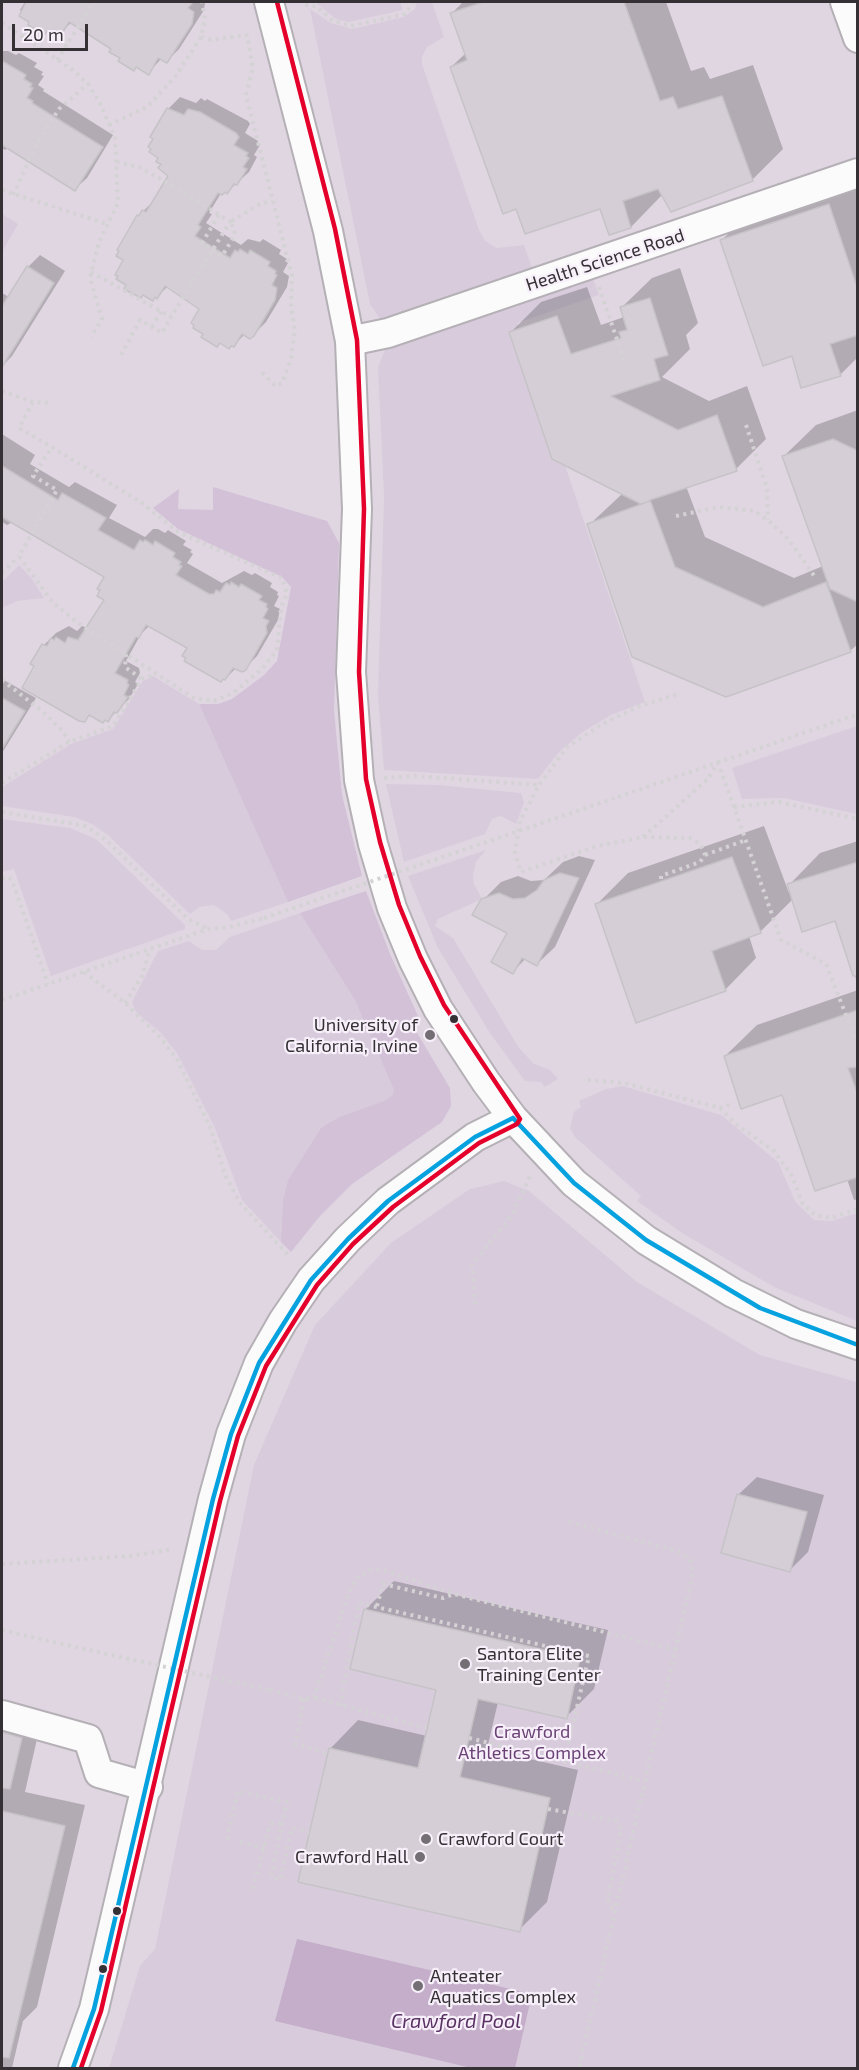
<!DOCTYPE html>
<html>
<head>
<meta charset="utf-8">
<style>
	body { margin:0 }
	#map { position:relative; width:859px; height:2070px; overflow:hidden; background:#e9e5ea; font-family:"Exo 2",sans-serif }
	canvas { display:block }
	.frame { position:absolute; inset:0; border:3px solid #343034; pointer-events:none }
	.scale { position:absolute; left:12px; top:24px; width:76px; height:27px; box-sizing:border-box; border:3px solid #343034; border-top:0; padding-left:8px; font-size:18px; line-height:21px; white-space:nowrap; color:#343034; -webkit-text-stroke:4px #f7effa; paint-order:stroke }
</style>
</head>
<body>
<div id="map">
<canvas width="859" height="2070"></canvas>
<div class="frame"></div>
<div class="scale">20 m</div>
</div>
<script>
const c = document.querySelector('canvas').getContext('2d');
c.lineJoin = 'round';
function fill(path, color) {
  c.fillStyle = color;
  c.fill(path, 'evenodd');
}
function toPath(rows) {
  const path = new Path2D();
  for (const r of rows) {
    path.moveTo(r[0], r[1]);
    for (let i = 2; i < r.length; i += 2) path.lineTo(r[i], r[i + 1]);
  }
  return path;
}
function trace(path, color, width, dash) {
  c.strokeStyle = color;
  c.lineWidth = width;
  c.lineCap = dash ? 'butt' : 'round';
  c.setLineDash(dash || []);
  c.stroke(path);
}
function label(font, color, halo, rows, align = 'center') {
  c.font = font + ' "Exo 2",sans-serif';
  c.lineWidth = 4.5;
  c.setLineDash([]);
  c.textBaseline = 'middle';
  c.strokeStyle = halo;
  c.fillStyle = color;
  for (const [text, x, y, turn = 0] of rows) {
    c.save();
    c.translate(x, y);
    c.rotate((+turn || 0) * Math.PI / 180);
    c.textAlign = isNaN(turn) ? turn : align;
    if (halo) c.strokeText(text, 0, 0);
    c.fillText(text, 0, 0);
    c.restore();
  }
}
fill(toPath([
	[2,2,857,2,857,2068,2,2068]
]), '#e0d6e2');
fill(toPath([
	[315,2,400,2,403,10,349,22,336,19],
	[416,2,432,2,444,37,427,47,422,57,422,64,479,230,485,241,497,248,524,245,533,271,383,323,370,304,310,9,331,23,352,29,404,17,415,9],
	[2,214,18,224,2,252],
	[593,278,599,295,517,323,645,702,611,715,581,733,558,753,538,779,384,770,378,695,384,496,378,368,386,347],
	[19,565,32,579,44,598,17,601,2,608,2,582],
	[153,676,199,704,288,902,231,921,227,914,214,905,199,907,190,914,108,835,92,824,74,817,2,806,2,787,71,744,113,729,142,682],
	[857,726,857,814,784,798,742,799,732,768],
	[386,784,439,785,521,793,524,803,516,824,501,816,492,819,485,834,404,862],
	[2,819,70,828,96,839,185,925,185,929,51,976,14,869,2,872],
	[486,850,476,862,473,874,474,884,482,899,438,919,435,926,453,938,519,1048,534,1064,550,1070,558,1079,545,1087,541,1082,525,1081,490,1033,438,948,408,876],
	[300,913,355,1000,394,1090,392,1096,384,1101,339,1117,321,1128,288,1180,283,1200,281,1242,242,1200,215,1128,177,1053,161,1033,136,1012,132,1002,158,951,189,941,202,950,216,950,230,937],
	[623,1086,721,1115,778,1162,795,1201,814,1220,832,1221,857,1213,857,1321,774,1287,682,1233,637,1201,641,1196,575,1137,570,1128,574,1112,581,1107,579,1101,606,1089],
	[504,1181,529,1191,637,1282,760,1355,857,1382,857,2068,109,2068,140,1966,155,1949,254,1465,315,1325,391,1243,470,1189]
]), '#d8ccdc');
fill(toPath([
	[213,487,327,521,339,543,334,711,342,795,362,876,288,902,199,704,218,704,232,699,264,675,277,661,291,587,282,577,178,529,153,508,179,489,178,509,213,510],
	[366,891,390,954,418,1016,410,1021,450,1088,451,1106,442,1122,352,1184,320,1216,291,1252,281,1242,283,1200,288,1180,321,1128,339,1117,384,1101,392,1096,394,1090,355,1000,300,913]
]), '#d3c1d8');
fill(toPath([
	[297,1939,532,1994,515,2068,471,2068,275,2021]
]), '#c4aeca');
fill(toPath([
	[25,2,205,2,204,10,179,49,167,61,162,58,148,73,72,22,60,33,31,21,20,10],
	[463,2,666,2,691,71,704,67,710,79,753,65,783,149,752,180,663,194,631,227,610,233,601,207,516,207,451,67,466,53,452,13],
	[3,51,8,51,16,55,19,53,37,63,34,67,43,72,41,75,44,76,38,85,44,89,43,91,113,135,87,178,75,189,8,148,5,150,2,148],
	[180,97,196,103,201,98,205,101,207,99,248,121,250,124,245,133,258,141,257,143,260,145,254,155,257,157,249,172,227,192,221,193,209,213,212,214,206,223,241,245,248,239,260,242,263,239,281,250,279,254,287,259,285,261,288,263,283,272,289,276,287,287,266,322,250,338,245,334,233,346,205,333,201,309,168,286,157,297,125,260,138,216,156,199,170,176,163,164,168,109],
	[858,175,858,357,840,375,793,355,722,240,752,210],
	[40,255,65,271,12,356,2,366,2,293,9,297,28,267],
	[680,268,698,323,686,335,690,349,662,377,709,401,747,386,766,439,736,469,686,486,705,537,794,578,823,566,784,456,816,425,858,410,858,644,850,651,726,696,589,525,623,493,511,332,541,302,587,287,601,325,624,317,621,308,652,278],
	[2,434,35,455,30,464,69,487,75,482,117,505,109,518,145,537,153,529,158,529,165,533,168,530,186,541,183,545,192,550,190,552,193,554,187,563,222,583,244,571,252,575,255,573,272,583,270,587,278,592,277,595,279,596,274,606,280,609,278,620,257,656,245,668,236,668,225,679,189,647,150,625,141,634,126,661,139,668,140,673,135,682,138,684,129,699,108,720,91,714,84,720,36,666,44,645,56,633,69,626,77,631,82,626,88,628,106,599,106,577,13,522,7,525,2,522],
	[2,679,36,698,2,753],
	[764,826,789,893,791,892,789,885,820,853,858,841,858,985,836,919,793,899,760,932,749,936,756,958,725,990,597,904,628,873],
	[579,856,595,860,555,947,537,964,526,958,513,972,509,933,483,900,501,882,518,876,531,881,544,880,563,862],
	[858,990,858,1199,854,1200,847,1179,783,1093,725,1056,757,1025],
	[757,1477,824,1495,808,1552,790,1570,723,1552,739,1494],
	[394,1581,608,1630,594,1689,566,1717,498,1702,487,1749,578,1770,547,1902,519,1930,330,1749,358,1720,427,1736,438,1689,365,1610],
	[2,1700,9,1701,18,1710,42,1717,25,1792,85,1805,37,2007,23,2021,12,2068,2,2068]
]), '#0003');
const building = toPath([
	[26,2,193,2,188,8,194,12,192,24,167,63,158,58,149,75,136,67,134,71,118,61,120,58,109,52,111,49,69,22,61,35,58,34,56,37,47,31,44,35,28,25,29,22,19,16,26,2],
	[483,2,624,2,660,101,673,97,678,109,722,96,753,181,671,212,658,189,623,201,631,228,609,235,600,209,525,234,516,209,503,214,450,67,467,60,450,13,483,2],
	[2,61,26,75,24,79,32,84,30,87,33,88,27,98,33,101,32,103,103,147,75,191,2,145,2,61],
	[167,108,184,115,188,109,200,112,236,133,239,137,234,145,248,153,246,156,249,158,243,167,247,169,237,185,234,184,227,194,225,192,222,195,218,193,198,225,201,227,195,236,230,258,235,250,238,252,240,249,248,254,250,250,270,262,268,266,276,271,275,274,277,275,272,285,277,288,275,300,254,336,250,339,242,334,234,347,231,346,229,349,220,343,217,347,201,337,203,334,193,328,194,325,191,323,199,309,165,286,157,299,155,297,153,301,143,295,141,298,124,289,126,285,116,279,118,276,115,275,123,260,116,256,119,251,117,250,137,215,139,216,142,210,146,212,168,176,158,168,161,164,156,162,158,158,149,152,151,149,148,147,153,139,150,137,167,108],
	[829,204,858,290,858,335,830,344,841,376,801,388,792,356,763,366,720,240,829,204],
	[27,266,54,283,2,367,2,306,27,266],
	[650,298,668,355,654,359,660,380,611,396,678,430,717,415,737,471,650,500,675,567,763,607,826,582,851,652,726,697,632,657,587,524,650,501,641,504,552,459,509,332,557,316,571,354,621,338,619,332,627,330,620,307,650,298],
	[833,439,858,451,858,602,830,589,782,456,833,439],
	[2,466,58,500,62,493,106,518,98,530,134,550,140,540,143,542,145,540,153,545,155,541,175,553,173,557,181,562,179,565,182,566,176,575,209,594,214,594,216,590,220,592,226,583,230,585,231,582,239,587,241,584,262,596,259,600,267,604,266,607,268,609,263,618,269,621,266,626,267,633,246,670,242,672,233,668,225,680,223,679,221,682,184,661,186,658,182,656,187,648,146,625,139,638,136,637,115,673,128,680,127,683,129,685,124,695,128,697,117,713,114,712,108,722,105,720,103,723,89,715,85,722,79,721,22,688,34,666,30,664,42,644,47,646,51,638,54,640,56,637,65,643,68,637,78,640,104,600,97,596,100,590,97,589,104,577,2,517,2,466],
	[2,698,25,711,2,749,2,698],
	[732,857,761,933,712,951,726,991,636,1023,595,904,732,857],
	[858,862,858,976,853,976,835,921,802,932,787,884,858,862],
	[560,873,579,878,537,966,522,958,513,974,491,962,507,933,472,915,481,899,499,893,513,899,525,898,537,890,544,880,560,873],
	[858,1010,858,1067,848,1068,858,1095,858,1177,815,1191,782,1095,741,1109,724,1056,858,1010],
	[737,1494,807,1512,790,1572,721,1553,737,1494],
	[364,1609,580,1658,567,1719,478,1699,460,1777,550,1798,520,1932,298,1882,329,1748,418,1768,436,1690,350,1669,364,1609],
	[2,1732,22,1738,10,1789,2,1788,2,1732],
	[2,1811,65,1826,9,2058,2,2057,2,1811]
]);
fill(building, '#d6ced7');
trace(building, '#c6c3c7', 1.5);
const minor = toPath([
	[269,2,328,231,350,341,357,509,351,672,359,780,373,844,392,908,413,959,438,1009,486,1082,513,1118,574,1183,646,1240,733,1293,796,1324,858,1345],
	[845,2,858,38],
	[350,341,388,333,858,173],
	[2,1715,88,1739,99,1773,148,1787],
	[73,2068,94,2009,213,1499,231,1434,259,1363,283,1321,311,1280,348,1239,388,1201,475,1137,513,1118]
]);
trace(minor, '#b4b0b5', 32);
trace(toPath([
	[305,5,316,6,332,20,351,26,405,14,413,2],
	[2,23,73,70,88,84,100,103,115,138,118,203,99,242,90,278,102,319,91,337],
	[201,37,211,40,247,35,253,68,246,95,292,276,291,306,295,330,291,359,282,383,275,386,262,372],
	[57,60,94,2],
	[109,125,147,107,175,77,201,37,205,19,202,2],
	[2,190,107,224],
	[13,195,37,143,59,109,88,84],
	[219,215,202,243,222,256,235,235,234,228,230,222,260,204,272,201],
	[91,272,171,317,230,222,184,192,139,167,117,162],
	[599,287,624,360],
	[152,327,161,311],
	[121,355,140,320,162,333,171,317],
	[2,391,33,402,51,403],
	[33,402,19,428,52,447,142,503,178,532,282,578,287,594,281,607,277,650,262,669,233,693,214,701,194,698,81,625,53,603,19,556,57,490,33,476,52,447],
	[746,425,767,488,768,520],
	[676,516,719,507,754,511,768,520,788,539,815,577],
	[2,573,19,556],
	[126,654,125,667,142,679],
	[2,680,42,711,63,731,69,742],
	[718,762,781,940,826,964,858,1046],
	[384,778,416,776,539,785],
	[2,783,69,742,113,726,142,679,156,674],
	[618,797,858,714],
	[734,807,779,802,858,819],
	[2,812,86,826,106,840,188,919,208,929],
	[643,837,708,779,718,762],
	[705,855,746,840],
	[2,879,7,877,12,880,48,984],
	[661,879,661,876,700,862,705,855,700,844,690,838,643,837,597,846,521,872,515,853,520,821,539,785,567,747,601,725,637,707,678,694],
	[84,972,125,1003,160,1037,178,1061,211,1129,225,1175,240,1203,291,1258],
	[2,1000,208,929,230,927,264,918],
	[125,1003,142,976,150,949],
	[588,1080,624,1083,720,1108,734,1103],
	[720,1108,734,1123,774,1151,792,1176,803,1204,815,1215,831,1218,858,1209],
	[475,1304,472,1265,512,1215,530,1176],
	[569,1522,681,1552,690,1560,693,1573,579,2068],
	[2,1564,131,1556,174,1549],
	[377,1606,383,1584,443,1598,454,1594],
	[2,1630,75,1647],
	[270,1690,304,1699,314,1698,350,1589,358,1577,370,1570,383,1570,454,1594,675,1650],
	[315,1698,427,1728],
	[304,1699,295,1744,328,1754],
	[340,1706,359,1603,589,1656,564,1762],
	[469,1738,644,1781],
	[548,1809,616,1821,621,1829,608,1900,614,1910],
	[227,1839,238,1791,287,1802,271,1877,280,1880,292,1828,309,1833],
	[240,1842,265,1848],
	[253,1889,270,1824,283,1823]
]), '#d4d2d4', 4, [3, 4.5]);
trace(minor, '#fcfbfc', 28);
trace(toPath([
	[264,918,618,797],
	[75,1647,270,1690]
]), '#d4d2d4', 4, [3, 4.5]);
trace(toPath([
	[513,1118,574,1183,646,1240,760,1308,858,1345],
	[73,2068,94,2009,213,1499,231,1434,259,1363,311,1280,348,1239,388,1201,475,1137,513,1118]
]), '#05a2df', 4.5);
trace(toPath([
	[81,2068,101,2011,220,1501,238,1436,266,1366,317,1285,353,1244,393,1207,479,1143,517,1124,520,1119,444,1005,420,956,399,905,380,842,366,779,359,672,364,509,357,340,335,229,277,2]
]), '#e4002b', 4.5);
for (const [x, y, r, color] of [
	[454,1019,5,"#343034"],
	[430,1035,6,"#736f74"],
	[465,1664,6,"#736f74"],
	[426,1839,6,"#736f74"],
	[420,1857,6,"#736f74"],
	[117,1911,5,"#343034"],
	[103,1969,5,"#343034"],
	[418,1986,6,"#736f74"]
]) {
  const dot = new Path2D();
  dot.arc(x, y, r, 0, 2 * Math.PI);
  c.fillStyle = color;
  c.fill(dot);
  trace(dot, '#f7effa', 2);
}
label('18px', '#343034', '#f7effa', [
	["Health Science Road",605,260,-18]
]);
label('18px', '#343034', '#f7effa', [
	["University of",418,1025,"right"],
	["California, Irvine",418,1046,"right"],
	["Santora Elite",477,1654],
	["Training Center",477,1675],
	["Crawford Court",438,1839],
	["Crawford Hall",408,1857,"right"],
	["Anteater",430,1976],
	["Aquatics Complex",430,1997]
], 'left');
label('18px', '#6a4275', '#f7effa', [
	["Crawford",532,1732],
	["Athletics Complex",532,1753]
]);
label('italic 20px', '#593263', '#f7effa', [
	["Crawford Pool",456,2021]
]);
</script>
</body>
</html>
